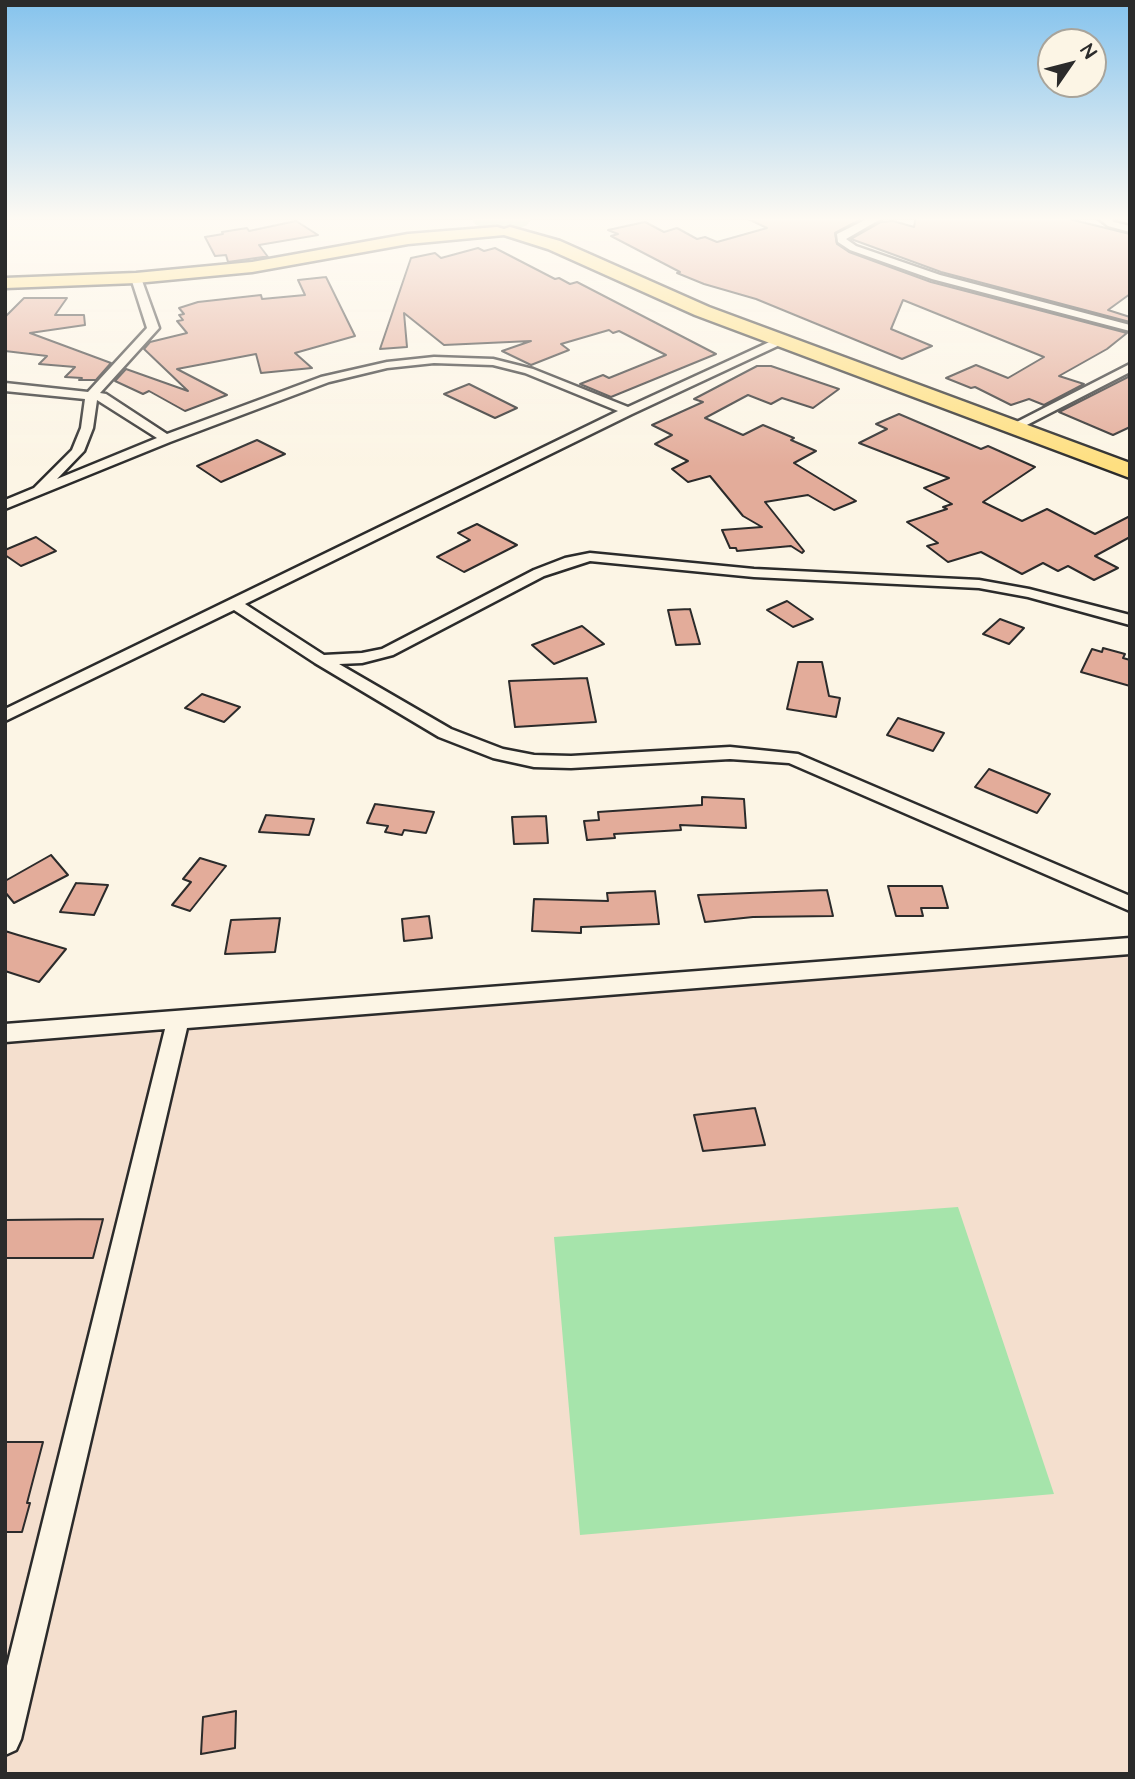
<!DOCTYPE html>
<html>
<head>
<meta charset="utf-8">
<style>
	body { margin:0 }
	#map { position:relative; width:1135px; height:1779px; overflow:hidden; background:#fcf5e5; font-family:"Architects Daughter",sans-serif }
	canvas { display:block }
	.frame { position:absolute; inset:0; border:7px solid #2b2b2b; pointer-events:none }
	.north { position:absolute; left:1037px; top:28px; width:70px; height:70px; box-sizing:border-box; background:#fcf5e5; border:2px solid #a8a49b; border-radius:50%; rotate:55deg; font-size:19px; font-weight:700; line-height:28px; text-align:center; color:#2b2b2b }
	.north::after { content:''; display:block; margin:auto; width:24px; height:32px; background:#2b2b2b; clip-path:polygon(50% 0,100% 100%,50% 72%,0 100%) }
</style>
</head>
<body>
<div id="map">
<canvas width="1135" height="1779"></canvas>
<div class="frame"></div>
<div class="north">N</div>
</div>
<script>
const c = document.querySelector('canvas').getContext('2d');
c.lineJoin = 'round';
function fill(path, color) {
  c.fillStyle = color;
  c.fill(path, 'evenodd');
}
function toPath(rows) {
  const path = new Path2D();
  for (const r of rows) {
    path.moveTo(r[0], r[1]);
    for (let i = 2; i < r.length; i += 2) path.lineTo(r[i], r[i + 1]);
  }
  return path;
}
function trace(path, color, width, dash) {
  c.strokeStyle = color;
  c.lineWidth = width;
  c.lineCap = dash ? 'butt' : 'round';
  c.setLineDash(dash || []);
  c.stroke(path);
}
fill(toPath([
	[1130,954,1130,1774,5,1774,5,1042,631,990]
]), '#f4dfce');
fill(toPath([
	[474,217,531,217,532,218,527,225,520,228,491,229,476,225,473,221],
	[958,1207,1054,1494,580,1535,554,1237]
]), '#a6e4ab');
const building = toPath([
	[744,217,863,218,835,233,837,244,849,252,931,282,1127,333,1107,349,1059,376,1084,384,1044,405,1029,399,1011,405,975,387,971,388,946,378,976,365,1008,378,1044,357,903,300,891,329,932,346,902,359,756,299,704,284,677,273,680,272,611,236,618,234,608,230,645,222,664,232,677,228,697,239,705,237,717,242,767,228,744,217],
	[916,217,1061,217,1130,234,1130,294,1108,310,1130,317,1130,322,941,272,851,239,881,222,893,221,914,227,916,217],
	[296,221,318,235,259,245,268,257,263,257,228,262,226,255,215,256,205,237,223,234,222,232,247,228,249,231,296,221],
	[478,248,484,251,495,248,555,279,559,278,570,284,577,282,716,354,611,397,580,384,603,375,609,378,666,355,619,331,613,333,609,330,561,344,569,350,531,365,502,351,531,341,444,345,404,313,407,347,380,349,411,258,435,253,441,258,478,248],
	[326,277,355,336,295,353,312,368,261,373,256,354,177,369,227,395,185,411,149,391,143,394,115,381,126,369,188,391,144,349,150,342,187,333,177,321,183,320,179,315,184,314,179,308,198,302,261,295,262,299,305,295,298,280,326,277],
	[24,298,67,298,55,315,84,315,85,325,30,333,111,363,96,380,79,380,82,378,65,377,75,367,39,364,47,356,5,351,5,317,24,298],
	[757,366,771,366,839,389,813,408,782,398,771,404,748,395,705,418,743,435,763,425,794,438,791,440,816,451,794,463,856,501,834,510,808,495,765,502,804,551,802,553,791,546,737,551,736,548,730,548,722,530,762,527,743,516,710,476,688,482,672,469,688,461,655,444,672,435,652,425,703,402,694,399,757,366],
	[1130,376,1130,427,1113,435,1059,412,1130,376],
	[469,384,517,408,495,418,444,394,469,384],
	[899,414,981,449,988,446,1035,467,983,502,1022,521,1047,509,1095,534,1130,516,1130,537,1095,556,1118,568,1094,580,1068,566,1058,571,1043,563,1022,574,981,552,948,562,927,546,938,543,907,522,947,509,943,507,952,504,924,488,949,478,859,443,887,429,876,424,899,414],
	[257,440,285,454,221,482,197,466,257,440],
	[477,524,517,545,464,572,437,557,470,540,458,533,477,524],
	[36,537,56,551,21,566,5,555,5,550,36,537],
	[787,601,813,619,793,627,767,610,787,601],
	[690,609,700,644,676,645,668,610,690,609],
	[1000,619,1024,628,1009,644,983,634,1000,619],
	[582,626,604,644,554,664,532,645,582,626],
	[1103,648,1125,654,1123,658,1130,660,1130,686,1081,672,1092,649,1102,652,1103,648],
	[798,662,822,662,829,696,840,698,836,717,787,709,798,662],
	[587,678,596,722,515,727,509,681,587,678],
	[202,694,240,707,224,722,185,708,202,694],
	[898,718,944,733,933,751,887,735,898,718],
	[989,769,1050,794,1037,813,975,787,989,769],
	[702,797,744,799,746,828,680,825,681,830,614,834,615,838,587,840,584,821,599,820,598,812,702,805,702,797],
	[375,804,434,812,426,833,404,830,402,835,385,832,388,826,367,823,375,804],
	[266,815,314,819,309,835,259,832,266,815],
	[546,816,548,843,514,844,512,817,546,816],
	[51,855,68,875,14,903,5,892,5,881,51,855],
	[200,858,226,866,190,911,172,905,191,882,183,879,200,858],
	[76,883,108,885,94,915,60,912,76,883],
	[888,886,942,886,948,908,921,908,923,916,896,916,888,886],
	[827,890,833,916,753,917,705,922,698,895,827,890],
	[655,891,659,924,581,927,581,933,532,931,534,899,608,901,607,893,655,891],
	[429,916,432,938,404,941,402,919,429,916],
	[280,918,275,952,225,954,231,920,280,918],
	[5,931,18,935,66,949,39,982,5,971,5,931],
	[755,1108,765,1145,703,1151,694,1115,755,1108],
	[103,1219,93,1258,5,1258,5,1220,103,1219],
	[5,1442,43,1442,27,1503,30,1503,22,1532,5,1532,5,1442],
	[236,1711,235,1748,201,1754,203,1717,236,1711]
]);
fill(building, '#e3ac9a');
trace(building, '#2b2b2b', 2);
const street = toPath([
	[871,217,884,217,846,239,856,246,940,275,1130,325,1130,331,932,279,850,250,838,242,837,234,871,217],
	[1097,217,1108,217,1114,222,1130,226,1130,232,1108,226,1097,217],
	[136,275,141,278,159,328,100,393,106,394,167,434,321,377,387,362,434,357,493,359,533,369,628,407,776,339,784,339,784,343,632,414,245,604,324,655,362,653,382,649,534,570,565,558,590,553,754,569,979,580,1029,589,1130,615,1130,625,1028,597,979,588,754,577,590,561,544,576,393,655,362,663,339,664,451,729,503,749,534,755,571,756,730,747,798,754,1130,896,1130,911,789,763,730,759,571,768,534,767,493,758,439,737,315,663,234,610,5,721,5,709,618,411,525,373,493,365,434,363,387,368,329,382,170,442,5,509,5,500,34,488,72,450,81,428,85,399,5,391,5,383,88,392,147,328,131,278,136,275],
	[97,400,157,438,57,479,84,451,93,428,97,400],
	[1130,364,1130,372,1017,430,1013,431,1007,427,1130,364],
	[1130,938,1130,954,187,1028,21,1739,16,1750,5,1755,5,1674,165,1029,5,1042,5,1024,1130,938]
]);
const highway = toPath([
	[497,227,504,229,510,227,560,241,709,307,1130,463,1130,478,695,315,548,249,504,235,408,244,252,272,136,283,5,288,5,278,136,273,252,262,408,234,497,227]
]);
trace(street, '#2b2b2b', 5);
trace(highway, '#2b2b2b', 5);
fill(street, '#fcf5e5');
fill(highway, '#fedf80');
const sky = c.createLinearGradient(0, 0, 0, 466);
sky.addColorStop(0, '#85c3ed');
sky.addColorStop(0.47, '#fefaf3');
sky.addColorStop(1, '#fefaf300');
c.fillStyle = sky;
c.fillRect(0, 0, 1135, 466);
</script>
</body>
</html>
